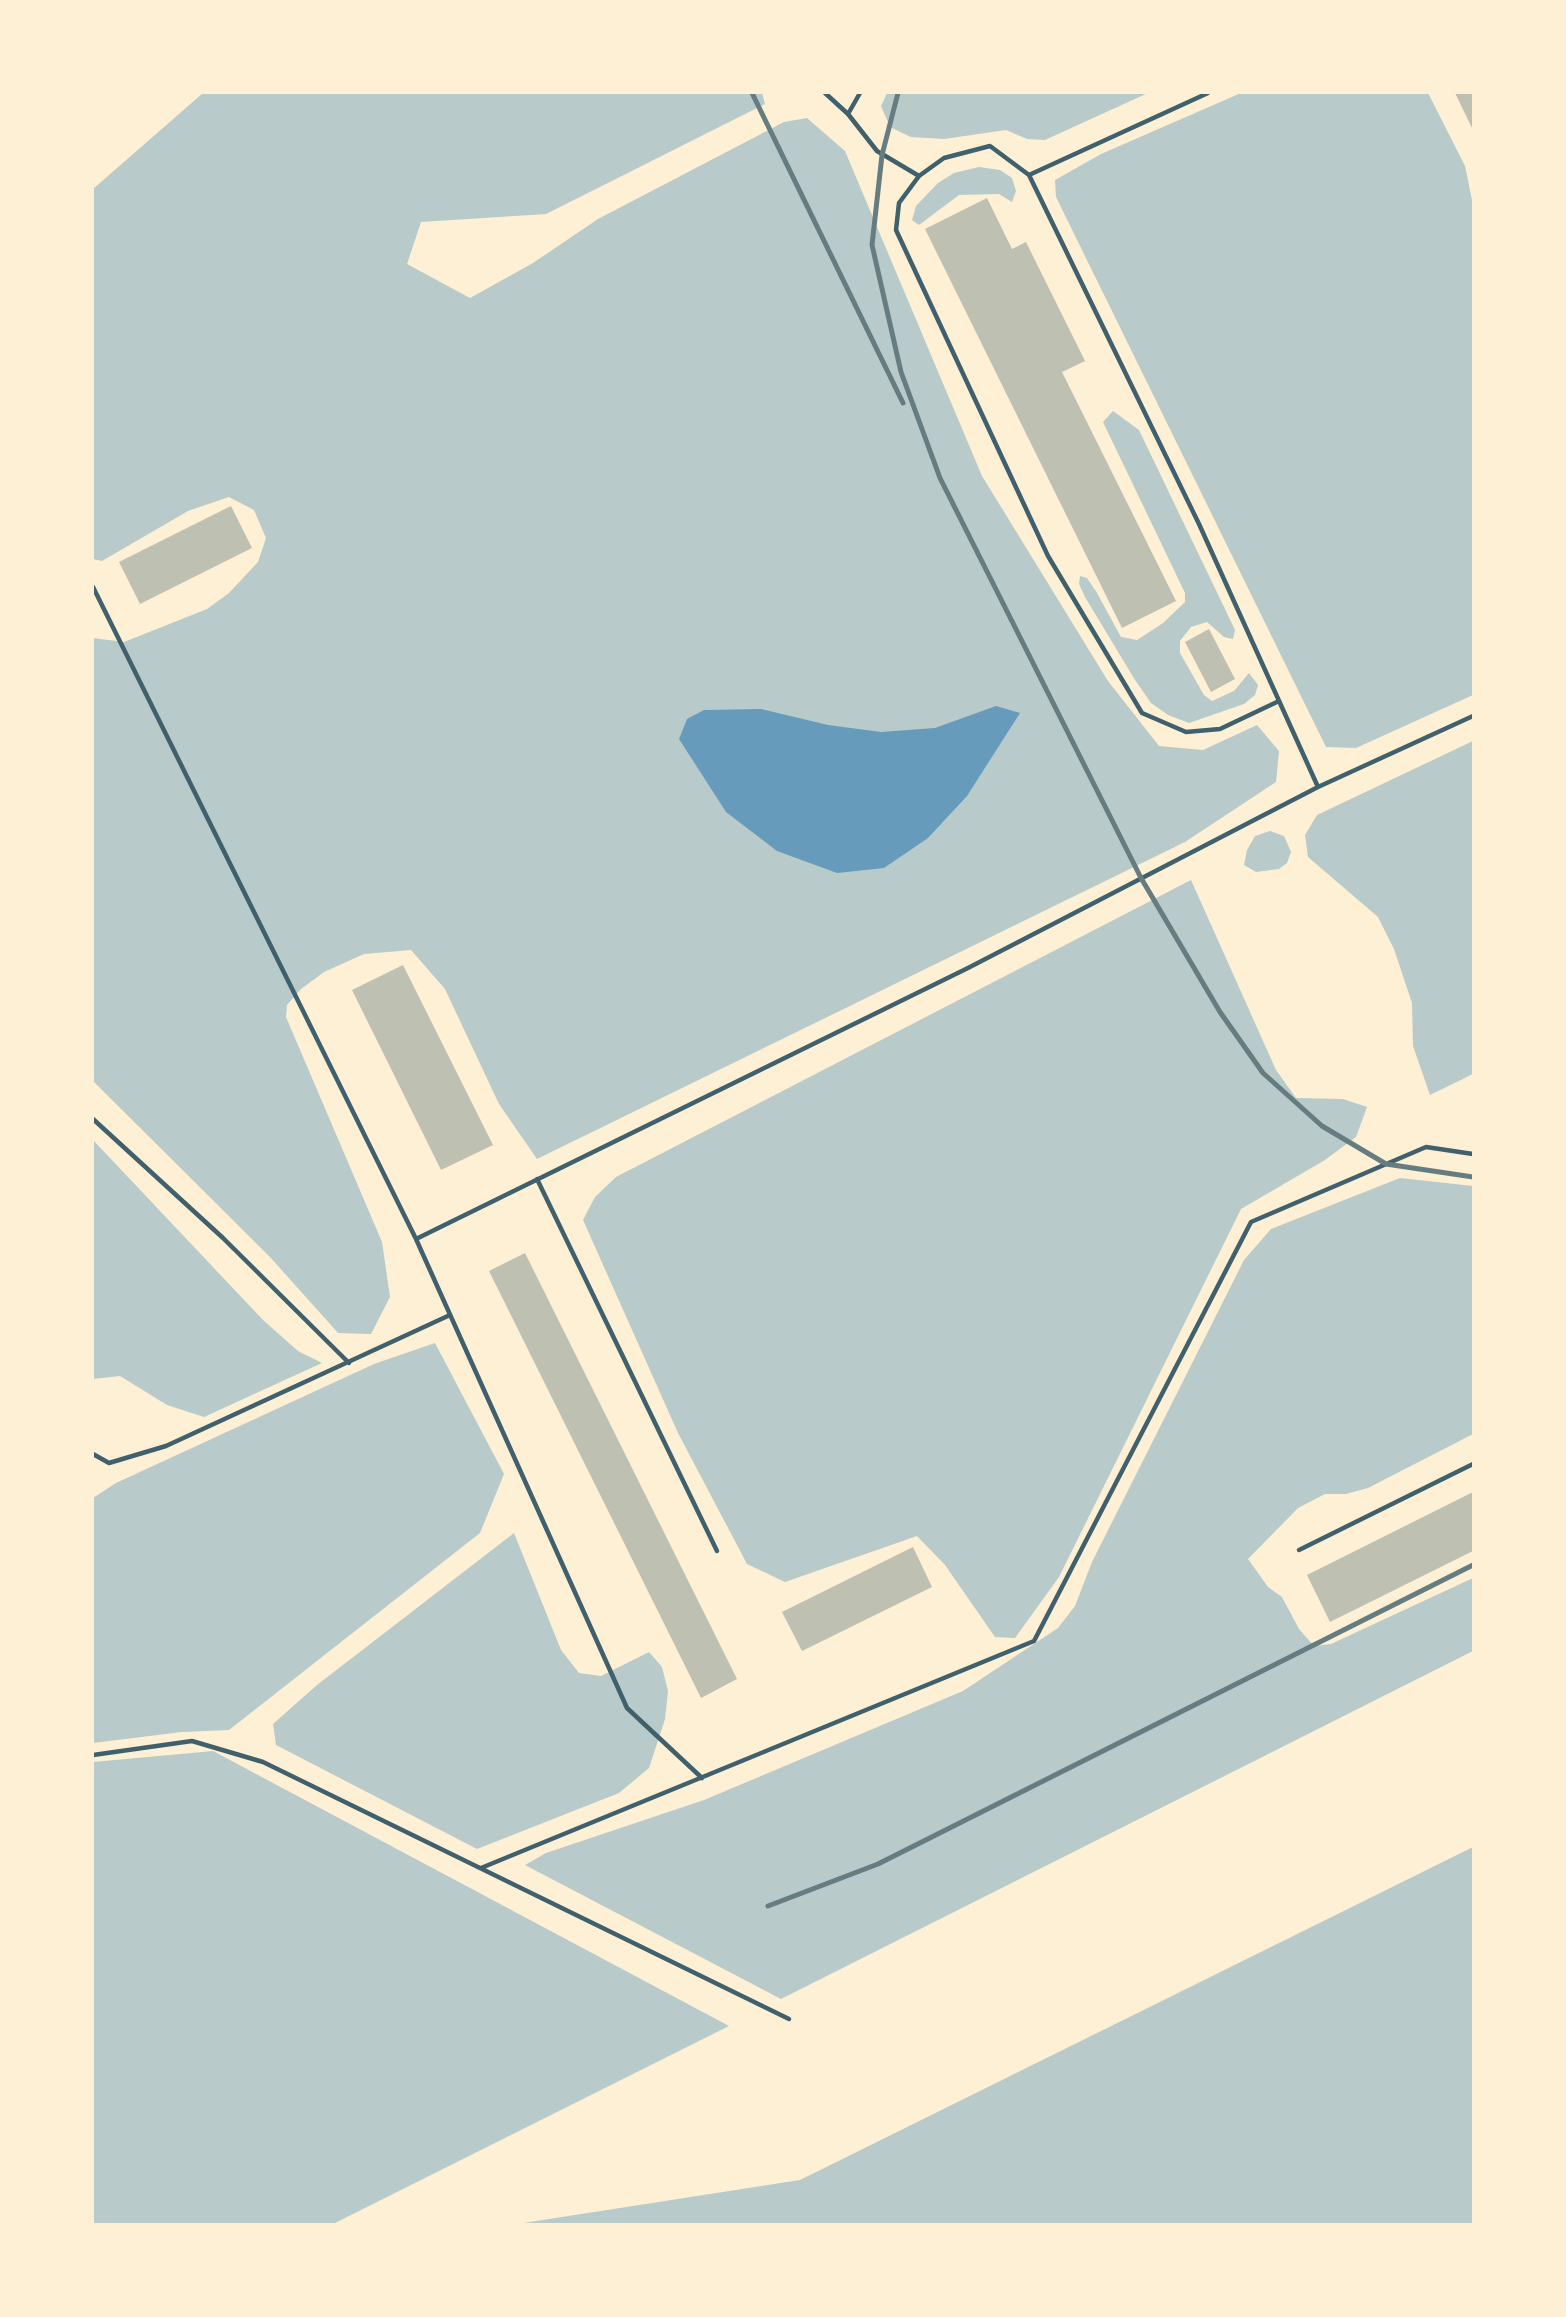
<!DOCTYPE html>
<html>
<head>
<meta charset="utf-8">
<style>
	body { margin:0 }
	#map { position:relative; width:1566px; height:2317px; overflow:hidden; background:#fdf0d5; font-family:Barlow,sans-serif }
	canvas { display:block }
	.frame { position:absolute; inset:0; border:94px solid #fdf0d5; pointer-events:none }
</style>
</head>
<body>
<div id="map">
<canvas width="1566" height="2317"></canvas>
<div class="frame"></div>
</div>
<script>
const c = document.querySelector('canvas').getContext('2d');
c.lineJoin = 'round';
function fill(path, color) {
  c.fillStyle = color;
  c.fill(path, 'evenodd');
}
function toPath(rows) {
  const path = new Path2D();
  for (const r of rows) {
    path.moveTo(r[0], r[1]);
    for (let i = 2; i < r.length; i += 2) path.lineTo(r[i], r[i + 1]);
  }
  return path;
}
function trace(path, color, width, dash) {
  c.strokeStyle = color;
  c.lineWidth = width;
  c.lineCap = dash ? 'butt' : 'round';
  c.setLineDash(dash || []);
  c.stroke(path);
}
fill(toPath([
	[203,93,762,93,765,104,546,214,421,222,407,264,470,298,533,263,598,219,784,122,807,118,845,151,982,476,1108,681,1159,746,1203,750,1257,725,1279,751,1276,782,1185,842,537,1159,499,1104,445,989,411,950,364,954,324,972,301,989,287,1005,286,1017,382,1242,390,1297,371,1334,338,1333,270,1257,93,1081,93,638,124,642,207,609,229,593,258,562,266,538,254,510,229,497,188,511,102,561,93,559,93,189],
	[887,93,1148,93,1045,140,1027,139,1006,130,944,139,911,137,890,127,881,106],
	[1241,93,1428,93,1465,166,1473,205,1473,695,1356,748,1326,747,1056,197,1055,180,1101,154],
	[979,167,1000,170,1012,178,1016,191,1012,202,999,194,959,195,919,225,912,220,916,206,938,183,954,173],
	[1113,411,1139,430,1235,630,1233,639,1224,637,1207,622,1191,627,1180,641,1180,653,1204,695,1212,701,1234,691,1249,673,1258,685,1255,695,1244,704,1189,723,1168,715,1151,703,1135,680,1085,597,1079,584,1080,576,1087,578,1097,593,1121,637,1137,640,1163,623,1185,602,1185,593,1103,422],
	[1473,741,1473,1074,1430,1095,1413,1046,1412,1003,1394,949,1378,917,1308,857,1305,835,1317,815],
	[1270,831,1284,836,1291,852,1287,863,1279,869,1256,872,1244,865,1247,850,1255,836],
	[1191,880,1276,1070,1296,1098,1343,1099,1367,1107,1356,1137,1325,1160,1241,1209,1059,1577,1015,1638,995,1637,945,1565,917,1536,785,1582,747,1564,678,1433,583,1220,595,1197,616,1177],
	[93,1140,263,1320,298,1351,322,1363,204,1417,167,1405,120,1376,93,1379],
	[1400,1178,1473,1186,1473,1434,1368,1488,1346,1494,1325,1494,1298,1508,1248,1559,1268,1587,1282,1597,1299,1629,1314,1646,1331,1644,1473,1578,1473,1651,781,1999,525,1865,546,1853,704,1800,963,1691,1058,1628,1075,1606,1092,1562,1244,1260,1271,1229],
	[435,1343,504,1474,480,1533,229,1730,182,1732,93,1743,93,1498,116,1483,374,1364],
	[514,1533,561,1650,579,1673,601,1676,649,1652,662,1667,668,1691,665,1719,649,1768,619,1793,477,1849,276,1745,273,1724,317,1685],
	[213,1751,729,2026,333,2224,93,2224,93,1762],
	[1473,1847,1473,2224,517,2224,800,2180]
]), '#b9caca');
fill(toPath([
	[996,706,1020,713,967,796,928,838,884,868,837,873,777,851,726,812,679,739,687,719,704,710,761,709,828,725,881,732,935,728]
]), '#669bbc');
fill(toPath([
	[1455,93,1473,93,1473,130],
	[987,198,1012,249,1026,242,1085,361,1062,372,1176,601,1122,628,925,229],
	[231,506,252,548,140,604,119,562],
	[1209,629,1235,679,1211,692,1185,642],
	[403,965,493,1145,441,1170,352,990],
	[525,1253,737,1679,701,1698,489,1271],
	[1473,1492,1473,1551,1330,1622,1307,1575],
	[913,1547,932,1587,802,1651,782,1612]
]), '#bec0b2');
trace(toPath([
	[825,93,848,114,877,151,919,176],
	[848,114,860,93],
	[1029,175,1208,93],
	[93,587,416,1239,627,1708,702,1778],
	[1279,701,1220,729,1186,732,1142,713,1048,556,896,230,899,203,919,176,944,158,990,146,1029,175,1199,524,1318,787],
	[93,1119,223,1238,349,1363],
	[537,1179,717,1551],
	[416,1239,968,968,1318,787,1473,716],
	[93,1454,109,1463,166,1446,450,1315],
	[1299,1550,1473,1464],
	[93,1755,192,1741,263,1762,789,2019],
	[481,1868,1034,1641,1251,1222,1426,1147,1473,1154]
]), '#3f606c', 4.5);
trace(toPath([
	[752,93,903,403],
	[898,93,882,155,872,245,901,372,940,478,1141,878,1220,1012,1263,1073,1322,1126,1386,1164,1473,1177],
	[768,1906,878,1864,1473,1565]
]), '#657d81', 5);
</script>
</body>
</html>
